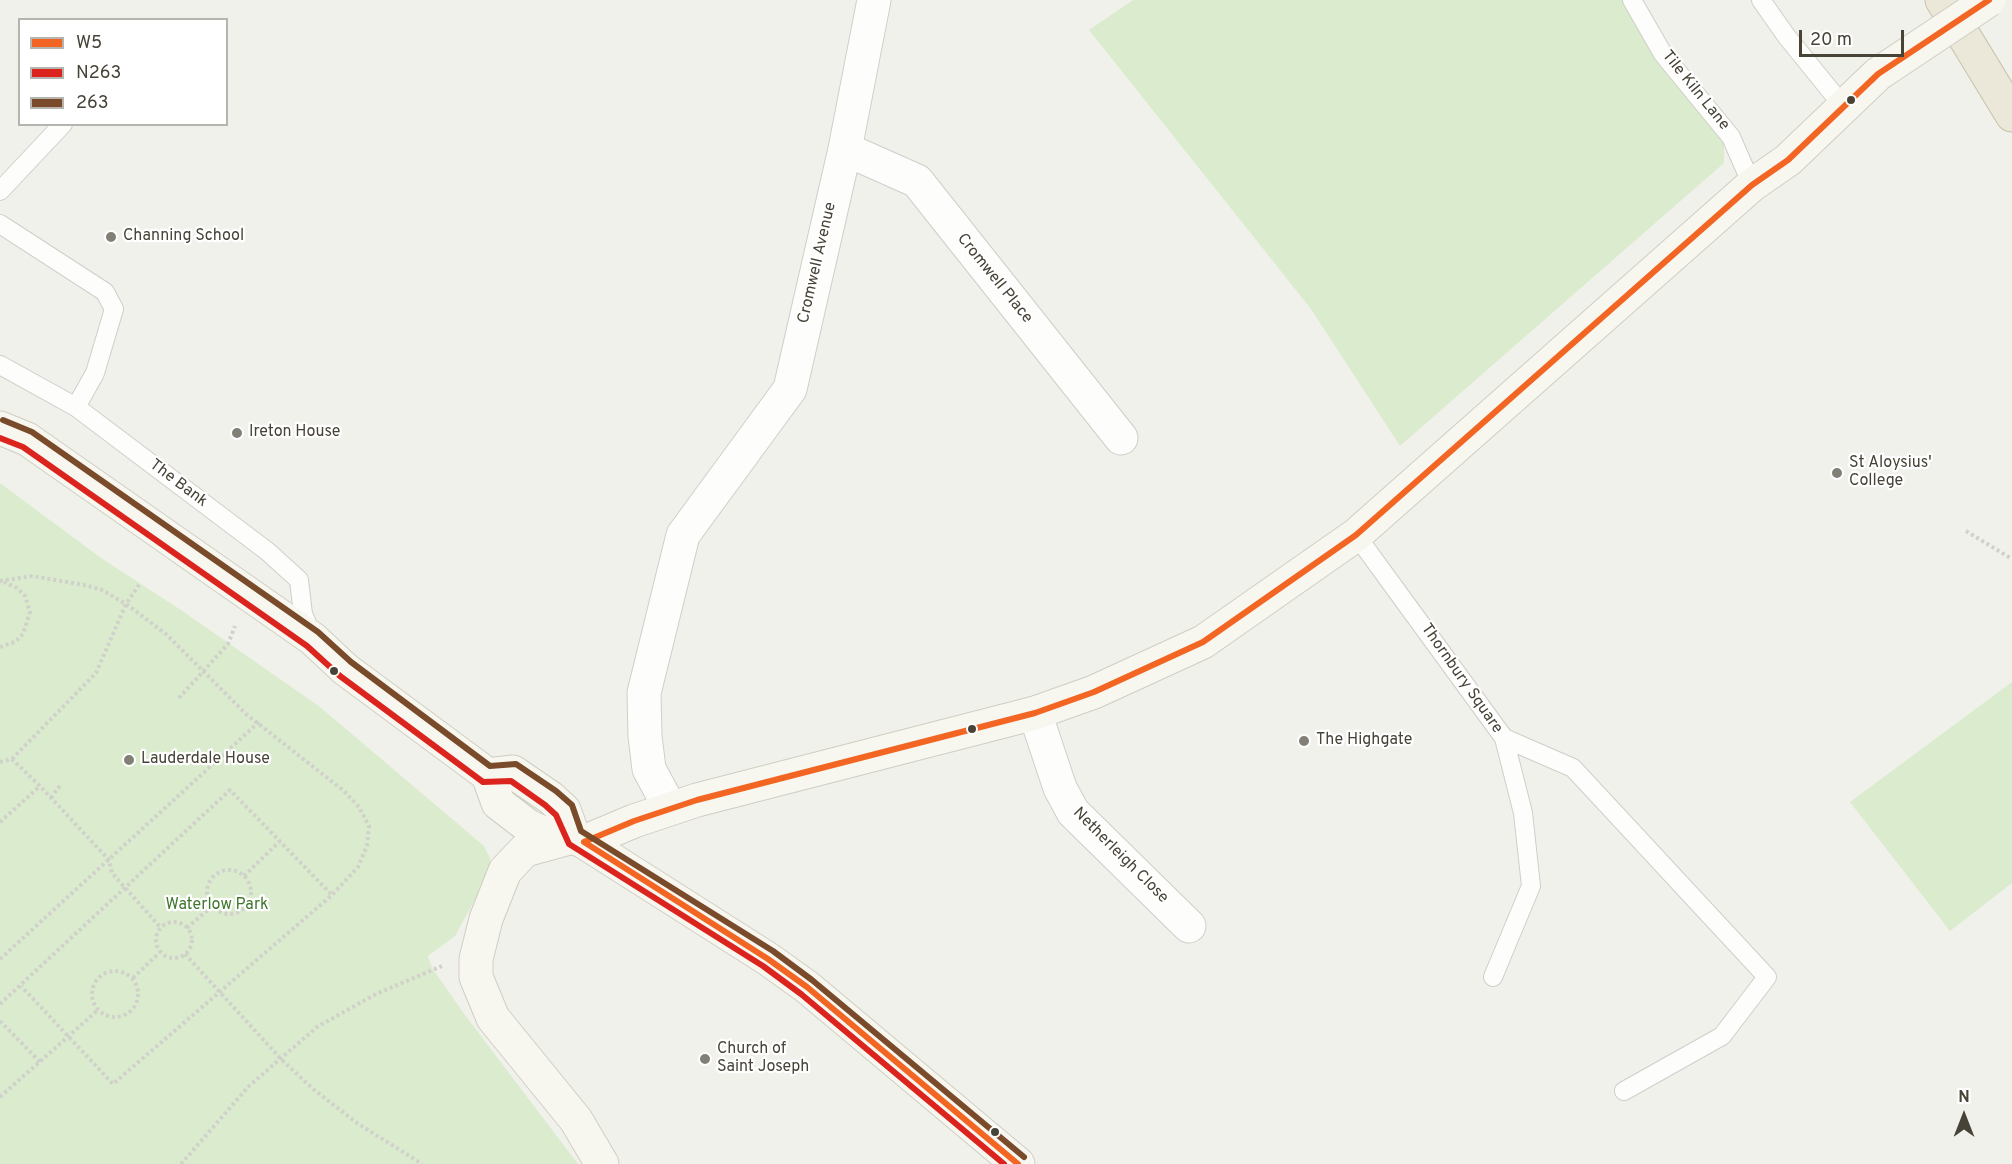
<!DOCTYPE html>
<html>
<head>
<meta charset="utf-8">
<style>
	body { margin:0 }
	#map { position:relative; width:2012px; height:1164px; overflow:hidden; background:#f1f1ec; font-family:Overpass,sans-serif }
	canvas { display:block }
	.legend { position:absolute; left:18px; top:18px; width:210px; height:108px; box-sizing:border-box; background:#fff; border:2px solid #b5b4af; margin:0; padding:8px 10px; list-style:none; font-size:18px; color:#474337 }
	.legend li { display:flex; align-items:center; gap:12px; height:30px }
	.legend b { width:30px; border:2px solid #b5b4af }
	.north { position:absolute; left:1934px; top:1086px; width:60px; height:60px; -webkit-text-stroke:4px #fff; paint-order:stroke; rotate:0deg; font-size:16px; font-weight:700; line-height:24px; text-align:center; color:#474337 }
	.north::after { content:''; display:block; margin:auto; width:21px; height:27px; background:#474337; clip-path:polygon(50% 0,100% 100%,50% 72%,0 100%) }
	.scale { position:absolute; left:1799px; top:30px; width:105px; height:27px; box-sizing:border-box; border:3px solid #474337; border-top:0; padding-left:8px; font-size:18px; line-height:21px; white-space:nowrap; color:#474337; -webkit-text-stroke:4px #fff; paint-order:stroke }
</style>
</head>
<body>
<div id="map">
<canvas width="2012" height="1164"></canvas>
<ul class="legend">
<li><b style="height:8px;background:#f26522"></b>W5</li>
<li><b style="height:8px;background:#dc241f"></b>N263</li>
<li><b style="height:8px;background:#7a4b2a"></b>263</li>
</ul>
<div class="north">N</div>
<div class="scale">20 m</div>
</div>
<script>
const c = document.querySelector('canvas').getContext('2d');
c.lineJoin = 'round';
function fill(path, color) {
  c.fillStyle = color;
  c.fill(path, 'evenodd');
}
function toPath(rows) {
  const path = new Path2D();
  for (const r of rows) {
    if (r.length === 3) {
      path.moveTo(r[0] + r[2], r[1]);
      path.arc(r[0], r[1], r[2], 0, 2 * Math.PI);
      continue;
    }
    path.moveTo(r[0], r[1]);
    for (let i = 2; i < r.length; i += 2) path.lineTo(r[i], r[i + 1]);
  }
  return path;
}
function trace(path, color, width, dash) {
  c.strokeStyle = color;
  c.lineWidth = width;
  c.lineCap = dash ? 'butt' : 'round';
  c.setLineDash(dash || []);
  c.stroke(path);
}
function label(font, color, halo, rows, align = 'center') {
  c.font = font + ' Overpass,sans-serif';
  c.lineWidth = 4.5;
  c.setLineDash([]);
  c.textBaseline = 'middle';
  c.strokeStyle = halo;
  c.fillStyle = color;
  for (const [text, x, y, turn = 0] of rows) {
    c.save();
    c.translate(x, y);
    c.rotate((+turn || 0) * Math.PI / 180);
    c.textAlign = isNaN(turn) ? turn : align;
    if (halo) c.strokeText(text, 0, 0);
    c.fillText(text, 0, 0);
    c.restore();
  }
}
fill(toPath([
	[1133,0,1631,0,1724,141,1724,163,1400,446,1311,309,1089,30],
	[0,483,101,558,181,610,320,707,484,846,490,858,490,873,455,936,428,956,432,968,465,1015,578,1164,0,1164],
	[2012,682,2012,883,1950,931,1850,802]
]), '#dbebcd');
const lane = toPath([
	[1632,0,1663,54,1731,137,1752,185],
	[1761,0,1787,37,1843,106],
	[0,191,63,124],
	[0,224,105,292,114,309,95,373,76,407],
	[0,365,76,407,267,551,299,580,303,614,311,633],
	[1356,535,1504,738,1523,813,1531,886,1493,977],
	[1504,738,1573,768,1767,977,1722,1036,1624,1091]
]);
const street = toPath([
	[845,149,917,181,1121,438],
	[1035,713,1060,788,1073,812,1189,926],
	[670,808,649,769,645,736,644,693,683,535,790,389,845,149,874,0]
]);
const secondary = toPath([
	[0,428,27,439,313,639,345,669,488,775,498,803,528,826,547,835,574,837,584,842,768,959,807,987,1018,1164],
	[488,775,513,772,551,798,564,810,574,837],
	[569,838,525,850,505,871,486,919,476,959,476,977,493,1018,576,1120,602,1164],
	[584,842,634,821,697,800,1035,713,1094,692,1203,642,1356,535,1752,185,1788,160,1878,74]
]);
const highway = toPath([
	[1942,0,2012,115]
]);
trace(lane, '#cfcec9', 20);
trace(street, '#cfcec9', 35);
trace(secondary, '#d0cec3', 35);
trace(highway, '#c8c1a8', 35);
trace(toPath([
	[1966,531,2012,559],
	[0,581,32,576,84,585,102,590,126,604,166,634,246,714,344,791,359,807,369,826,367,846,358,867,332,895,113,1084,21,986],
	[0,647,15,642,23,634,30,612,25,596,17,588,4,582],
	[179,698,228,644,235,626],
	[12,759,96,673,126,604,139,585],
	[0,762,12,759,40,786,109,860,112,873,161,928],
	[51,798,61,784],
	[0,822,40,786],
	[229,892,22],
	[244,876,280,841],
	[174,940,18],
	[187,928,212,906],
	[185,954,280,1058,313,1089,357,1123,422,1164],
	[0,959,259,722],
	[115,994,23],
	[133,978,160,952],
	[0,1004,230,790,332,895],
	[0,1021,40,1062],
	[0,1097,98,1010],
	[181,1164,249,1086,317,1027,376,994,442,966]
]), '#d1d1cb', 4, [3, 3]);
trace(lane, '#fdfdfc', 18);
trace(street, '#fdfdfc', 33);
trace(secondary, '#f7f6ef', 33);
trace(highway, '#ebe8da', 33);
const secondaryBridge = toPath([
	[1878,74,1989,0]
]);
trace(secondaryBridge, '#d0cec3', 35, []);
trace(secondaryBridge, '#f7f6ef', 33);
trace(toPath([
	[584,842,634,821,697,800,1035,713,1094,692,1203,642,1356,535,1752,185,1788,160,1878,74,1989,0],
	[584,842,768,959,807,987,1018,1164]
]), '#f26522', 6);
trace(toPath([
	[0,438,23,447,307,646,340,676,483,782,511,781,545,805,556,815,569,844,763,966,801,994,1004,1164]
]), '#dc241f', 6);
trace(toPath([
	[3,420,32,432,318,632,351,662,490,766,516,764,556,791,572,805,581,831,773,951,812,980,1024,1157]
]), '#7a4b2a', 6);
for (const [x, y, r, color] of [
	[1851,100,5,"#474337"],
	[111,237,6,"#828076"],
	[237,433,6,"#828076"],
	[1837,473,6,"#828076"],
	[334,671,5,"#474337"],
	[972,729,5,"#474337"],
	[1304,741,6,"#828076"],
	[129,760,6,"#828076"],
	[705,1059,6,"#828076"],
	[995,1132,5,"#474337"]
]) {
  const dot = new Path2D();
  dot.arc(x, y, r, 0, 2 * Math.PI);
  c.fillStyle = color;
  c.fill(dot);
  trace(dot, '#fff', 2);
}
label('16px', '#474337', '#fff', [
	["Tile Kiln Lane",1695,91,51],
	["Cromwell Avenue",818,263,-77],
	["Cromwell Place",994,279,51],
	["The Bank",178,484,37],
	["Thornbury Square",1461,679,55],
	["Netherleigh Close",1120,856,45]
]);
label('16px', '#474337', '#fff', [
	["Channing School",123,237],
	["Ireton House",249,433],
	["St Aloysius'",1849,464],
	["College",1849,482],
	["The Highgate",1316,741],
	["Lauderdale House",141,760],
	["Church of",717,1050],
	["Saint Joseph",717,1068]
], 'left');
label('16px', '#3f772c', '#fff', [
	["Waterlow Park",217,906]
]);
</script>
</body>
</html>
